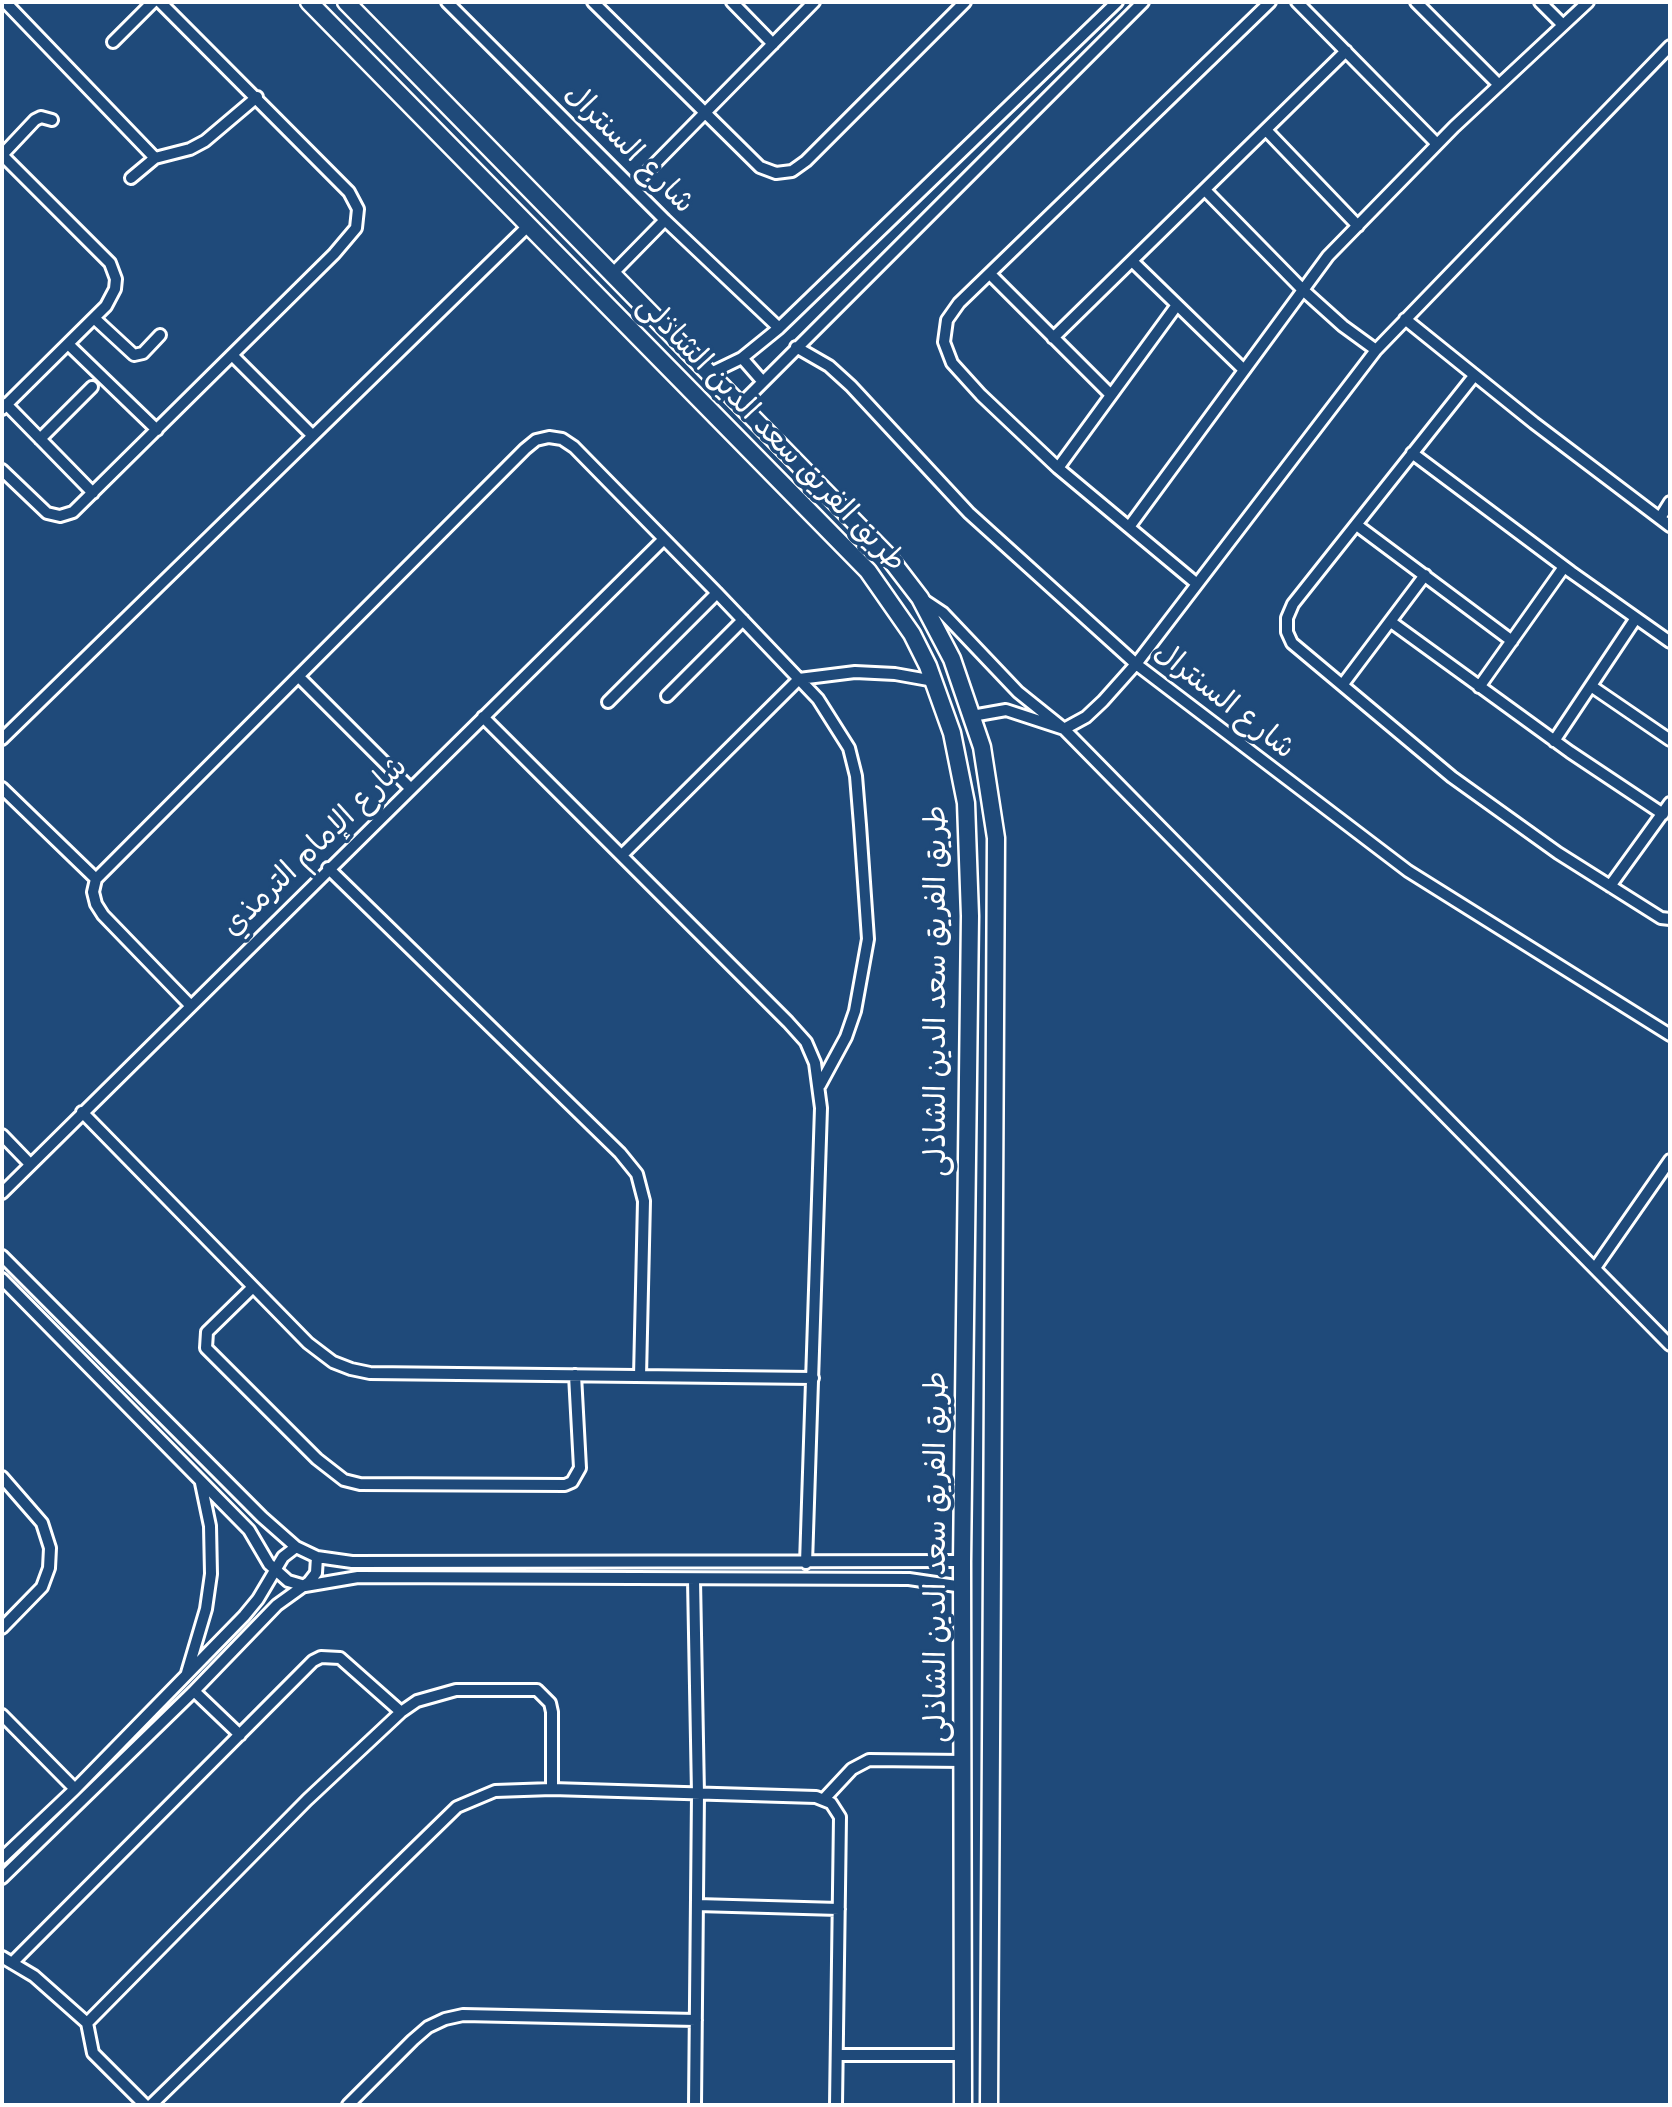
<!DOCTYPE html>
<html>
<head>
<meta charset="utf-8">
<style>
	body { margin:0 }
	#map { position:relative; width:1672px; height:2107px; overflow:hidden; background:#1f4a7a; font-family:Caveat,sans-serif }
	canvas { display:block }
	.frame { position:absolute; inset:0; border:4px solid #fff; pointer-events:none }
</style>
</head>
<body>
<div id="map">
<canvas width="1672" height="2107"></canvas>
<div class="frame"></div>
</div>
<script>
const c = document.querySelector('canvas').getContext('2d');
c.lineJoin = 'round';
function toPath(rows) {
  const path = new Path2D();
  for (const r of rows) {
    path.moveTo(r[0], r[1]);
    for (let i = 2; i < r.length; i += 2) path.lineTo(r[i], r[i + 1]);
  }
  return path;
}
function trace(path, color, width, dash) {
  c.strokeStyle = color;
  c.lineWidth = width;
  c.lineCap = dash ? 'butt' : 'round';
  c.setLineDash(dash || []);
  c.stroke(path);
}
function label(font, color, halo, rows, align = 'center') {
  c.font = font + ' Caveat,"Playpen Sans Arabic",sans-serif';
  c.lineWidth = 7;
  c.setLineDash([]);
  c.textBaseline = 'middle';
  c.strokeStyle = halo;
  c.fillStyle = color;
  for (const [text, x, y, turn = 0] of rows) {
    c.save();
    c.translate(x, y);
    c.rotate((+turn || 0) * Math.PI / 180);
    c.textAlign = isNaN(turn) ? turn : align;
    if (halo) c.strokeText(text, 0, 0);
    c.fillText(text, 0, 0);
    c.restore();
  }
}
const street = toPath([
	[5,2,155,158],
	[447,2,665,220,779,328],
	[593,2,760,167,776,173,792,171,806,161,965,2],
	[732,2,773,44],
	[1297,2,1437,144],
	[1416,2,1499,85],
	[1540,2,1563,25],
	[113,42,153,2],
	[1266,130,1358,226],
	[2,155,110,263,116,279,115,289,106,306,2,409],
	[2,155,35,120,41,117,52,120],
	[131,178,155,158,190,149,205,141,257,97],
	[632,187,814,2],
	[1205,190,1303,290,1343,326,1376,350],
	[1132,261,1244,370],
	[613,273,665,220],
	[990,274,1111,395],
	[94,318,134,355,143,353,160,335],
	[1405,319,1534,423,1670,526],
	[1053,338,1346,51],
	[68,344,157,430],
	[796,347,829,366,851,386,969,513,1136,664,1408,871,1670,1035],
	[232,355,312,435],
	[742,358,763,382],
	[711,373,742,358,779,328,1117,2],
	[1474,376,1293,604,1287,618,1287,632,1292,643,1452,777,1558,853,1661,918,1670,919],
	[6,404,93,493],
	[740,405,1143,2],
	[40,439,92,387],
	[1412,453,1571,572,1670,642],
	[1058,468,1177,305],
	[2,470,47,513,60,516,73,512,334,254,356,228,358,209,349,192,160,2],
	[1660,518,1670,502],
	[1358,526,1512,641],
	[1129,527,1328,256,1454,127,1588,2],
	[1197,584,1058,468,981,395,952,363,944,342,947,320,959,303,1270,2],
	[922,599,943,613,1018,692,1064,729,1670,1345],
	[1391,622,1570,752,1663,814],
	[299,677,410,788],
	[1343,684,1425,575],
	[1591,686,1670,740],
	[1479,687,1564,567],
	[667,696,743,620],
	[608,702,717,593],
	[972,716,1006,710,1064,729,1086,717,1103,701,1136,664,1376,350,1670,46],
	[483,717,788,1022,806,1042,815,1063,821,1108,806,1563],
	[2,739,529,225],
	[1554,741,1636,618],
	[2,788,96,879],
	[622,855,799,679,855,672,895,674,934,681],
	[328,868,620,1153,637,1174,644,1201,640,1376],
	[1610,886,1670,803],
	[190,1005,103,915,96,904,93,892,96,879,525,449,536,440,549,437,562,439,574,447,717,593,818,699,849,748,856,776,860,825,868,939,855,1011,846,1037,820,1085],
	[82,1112,308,1343,333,1362,351,1369,370,1373,813,1378],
	[2,1135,30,1164],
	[2,1193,664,539],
	[2,1256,262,1517,296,1547,317,1557,352,1562,962,1561],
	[1595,1268,1670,1160],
	[2,1279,249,1530,269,1564,288,1581,305,1586,358,1577,909,1579,963,1587],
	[253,1287,207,1332,206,1348,317,1459,344,1480,360,1484,565,1485,572,1482,580,1468,575,1375],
	[2,1477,42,1523,50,1548,49,1568,42,1587,2,1628],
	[694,1580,698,1794,695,2105],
	[187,1673,206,1609,211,1574,210,1526,201,1483],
	[194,1691,240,1735],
	[2,1715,75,1789],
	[824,1799,852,1769,869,1760,964,1761],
	[2,1858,75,1789,244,1616,258,1599,283,1557,296,1547],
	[2,1878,194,1691,277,1605,309,1582,316,1573,317,1557],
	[697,1905,839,1909],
	[2,1957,34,1976,87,2023,93,2053,145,2105],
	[12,1963,313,1661,321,1657,340,1658,401,1712],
	[87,2023,307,1800,401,1712,417,1701,456,1690,537,1690,550,1703,552,1712,552,1789],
	[837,2055,963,2055],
	[151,2105,457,1807,495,1791,552,1789,816,1797,831,1803,840,1817,836,2105],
	[348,2105,413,2040,428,2027,445,2019,463,2015,696,2020]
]);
const secondary = toPath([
	[309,2,868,571,912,634,928,666,952,733,966,803,970,916,962,1561,963,2105],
	[346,2,887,555,920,598,952,659,982,747,996,838,989,2105]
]);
trace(street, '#fff', 16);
trace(secondary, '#fff', 21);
trace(street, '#1f4a7a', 10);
trace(secondary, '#1f4a7a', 16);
label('30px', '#fff', '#1f4a7a', [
	["شارع السنترال",629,149,45],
	["طريق الفريق سعد الدين الشاذلى",771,434,46],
	["شارع السنترال",1224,701,38],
	["شارع الإمام الترمذي",315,847,-44],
	["طريق الفريق سعد الدين الشاذلى",937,991,-90],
	["طريق الفريق سعد الدين الشاذلى",937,1557,-90]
]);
</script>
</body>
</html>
